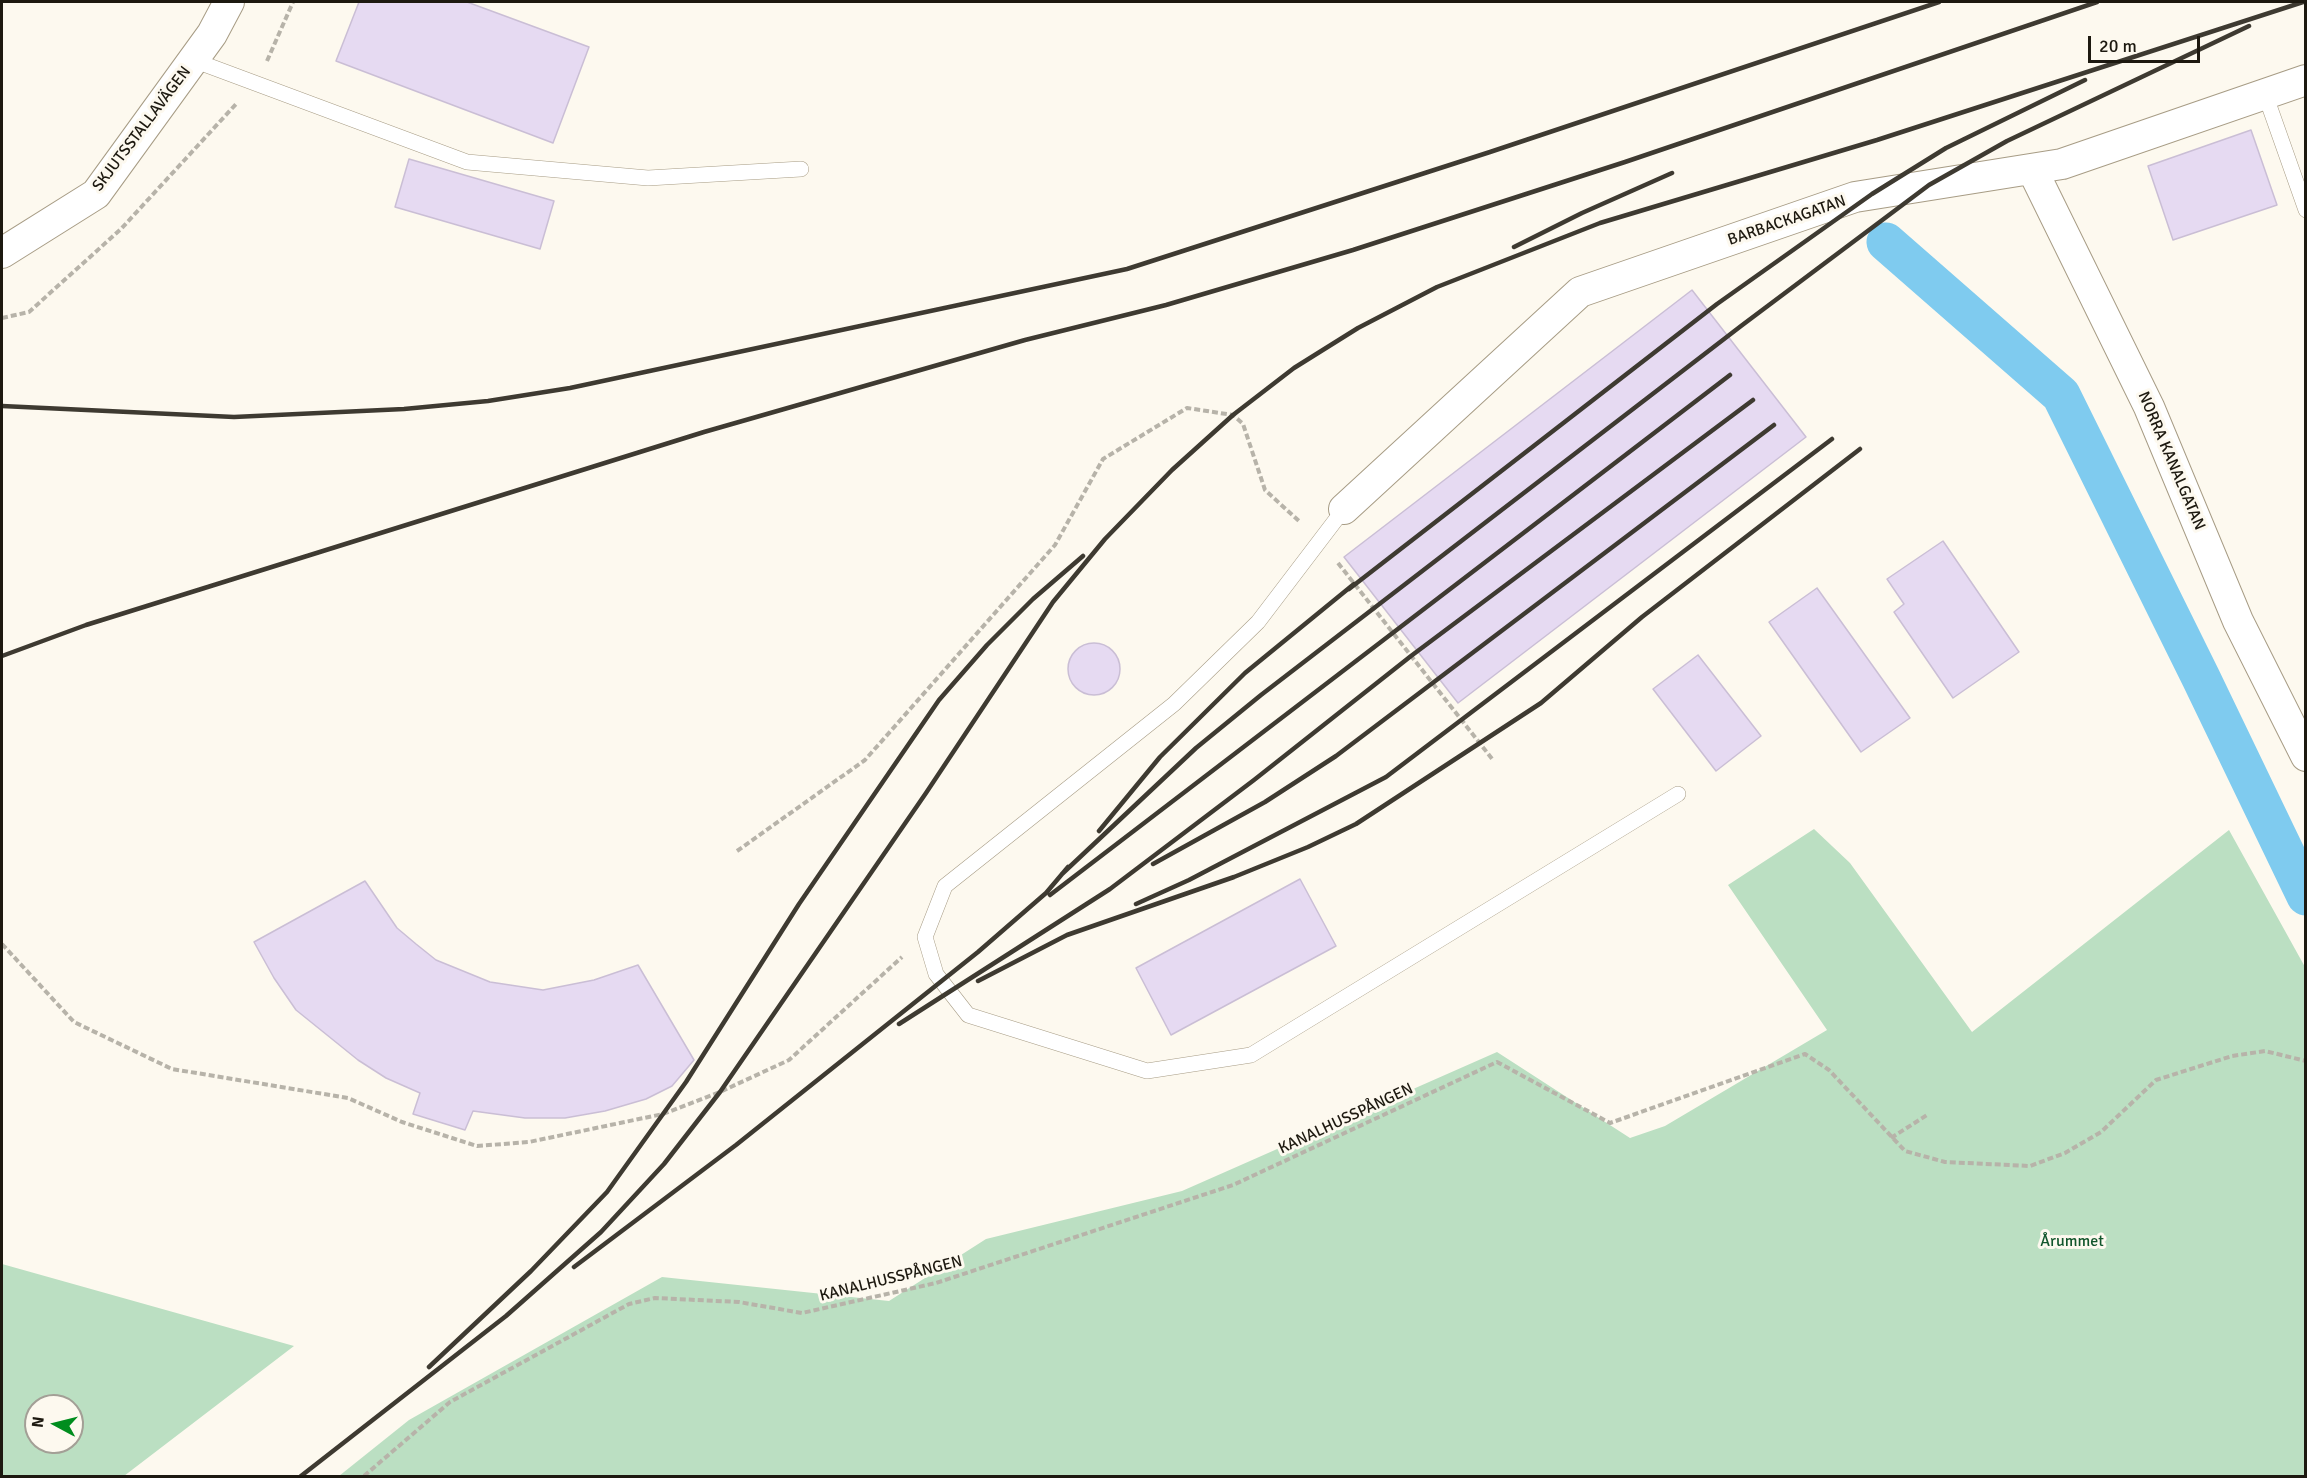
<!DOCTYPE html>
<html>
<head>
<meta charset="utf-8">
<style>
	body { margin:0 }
	#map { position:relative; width:2307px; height:1478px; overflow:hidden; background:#fdf9ef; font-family:Signika,sans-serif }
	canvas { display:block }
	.frame { position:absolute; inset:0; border:3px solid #1d1910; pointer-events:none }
	.north { position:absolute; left:24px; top:1394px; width:60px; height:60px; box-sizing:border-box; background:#fdf9ef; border:2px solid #a39f96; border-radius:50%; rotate:277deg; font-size:16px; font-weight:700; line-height:24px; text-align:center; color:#1d1910 }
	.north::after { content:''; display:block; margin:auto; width:21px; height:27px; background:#008d1e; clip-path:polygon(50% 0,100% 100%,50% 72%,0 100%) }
	.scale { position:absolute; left:2088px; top:36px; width:112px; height:27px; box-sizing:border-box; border:3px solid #1d1910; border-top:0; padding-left:8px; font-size:18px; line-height:21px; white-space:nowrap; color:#1d1910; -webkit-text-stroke:4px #fdf9ef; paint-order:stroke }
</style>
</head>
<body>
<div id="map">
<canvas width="2307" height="1478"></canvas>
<div class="frame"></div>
<div class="north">N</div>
<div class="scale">20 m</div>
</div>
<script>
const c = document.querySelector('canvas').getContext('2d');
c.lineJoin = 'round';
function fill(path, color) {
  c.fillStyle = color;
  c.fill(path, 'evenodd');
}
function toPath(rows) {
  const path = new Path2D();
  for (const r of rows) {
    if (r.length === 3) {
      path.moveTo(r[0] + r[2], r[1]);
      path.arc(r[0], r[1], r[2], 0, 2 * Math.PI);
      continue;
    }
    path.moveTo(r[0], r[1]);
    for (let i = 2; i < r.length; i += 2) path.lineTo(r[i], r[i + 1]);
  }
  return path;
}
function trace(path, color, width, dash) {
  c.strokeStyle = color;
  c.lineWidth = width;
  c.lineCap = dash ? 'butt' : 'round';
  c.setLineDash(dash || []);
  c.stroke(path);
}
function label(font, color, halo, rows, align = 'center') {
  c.font = font + ' Signika,sans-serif';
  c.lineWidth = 6;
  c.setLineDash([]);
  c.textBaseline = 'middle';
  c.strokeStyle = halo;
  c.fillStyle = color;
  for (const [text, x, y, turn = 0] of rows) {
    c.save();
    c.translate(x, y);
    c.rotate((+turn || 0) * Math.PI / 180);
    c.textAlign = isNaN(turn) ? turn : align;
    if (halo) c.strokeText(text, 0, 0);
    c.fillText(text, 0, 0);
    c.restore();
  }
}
fill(toPath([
	[1814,829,1850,863,1972,1032,2229,830,2305,967,2305,1476,339,1476,409,1420,662,1277,889,1301,986,1239,1182,1191,1497,1052,1630,1138,1665,1126,1827,1030,1728,885],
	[2,1264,294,1346,124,1476,2,1476],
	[36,1406,72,1406,72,1442,36,1442]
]), '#bbdfc2');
trace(toPath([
	[1886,242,2061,395,2201,678,2306,896]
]), '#7fcbef', 39);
const building = toPath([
	[359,2,467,2,589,47,553,143,336,61,359,2],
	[2251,130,2277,205,2173,240,2148,166,2251,130],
	[409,159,554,201,540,249,395,207,409,159],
	[1692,290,1806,437,1458,703,1344,557,1692,290],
	[1943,541,2019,652,1953,698,1894,612,1904,604,1887,579,1943,541],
	[1817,588,1910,718,1861,752,1769,622,1817,588],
	[1094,669,26],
	[1698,655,1761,736,1716,771,1653,689,1698,655],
	[1300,879,1336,946,1171,1035,1136,968,1300,879],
	[365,881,397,928,416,944,436,960,490,982,543,990,594,980,638,965,694,1060,672,1086,646,1099,605,1111,565,1118,525,1118,473,1111,465,1130,413,1114,420,1093,386,1078,358,1060,296,1010,274,978,254,942,365,881]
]);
fill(building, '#e6daf2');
trace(building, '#cabed5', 1.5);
const service = toPath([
	[193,60,467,162,648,178,801,169],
	[2265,94,2306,210],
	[1344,509,1258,622,1174,704,945,886,925,937,936,974,968,1015,1147,1071,1251,1055,1678,794]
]);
const minor = toPath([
	[2032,169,2149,407,2238,621,2306,756],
	[2,253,96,194,212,34,229,2],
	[1344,509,1580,292,1855,197,2062,164,2306,80]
]);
trace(service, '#a79c85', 16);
trace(minor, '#a79c85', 32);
trace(toPath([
	[267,61,293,2],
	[2,318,29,312,121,229,237,103],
	[1338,563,1493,760],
	[737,851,865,760,1055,545,1103,459,1187,408,1233,415,1243,424,1265,490,1300,522],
	[2,944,74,1022,172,1069,348,1098,402,1122,477,1146,529,1142,663,1114,720,1092,789,1060,902,957],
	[1891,1138,1927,1115],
	[364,1476,450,1402,629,1304,655,1298,739,1302,802,1313,936,1283,1233,1185,1497,1062,1610,1123,1805,1054,1829,1070,1905,1151,1945,1162,2030,1166,2065,1153,2101,1132,2156,1080,2232,1056,2265,1051,2306,1061]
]), '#b7b3a9', 4, [6, 3]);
trace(service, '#fff', 15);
trace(minor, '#fff', 30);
trace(toPath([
	[1514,247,1582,213,1672,173],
	[2,406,234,417,404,409,488,401,570,388,1127,269,1490,152,1939,2],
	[1349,589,1717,304,1872,194,1946,148,2085,80],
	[2,656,86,625,704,432,1025,340,1166,305,1353,250,1625,162,2097,2],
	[1099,831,1160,757,1245,673,1354,584],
	[1153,864,1265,802,1336,756,1774,425],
	[1062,874,1196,748,1261,695,1741,326,1929,185,2007,141,2249,26],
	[1050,895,1730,375],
	[1136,904,1189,880,1386,777,1832,439],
	[978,981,1067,935,1234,877,1308,847,1356,824,1541,703,1642,617,1860,449],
	[899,1024,1110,889,1254,780,1411,656,1753,400],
	[574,1267,736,1145,978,952,1046,893,1068,867],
	[429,1367,531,1271,607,1192,686,1082,799,904,939,700,987,645,1033,599,1083,556],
	[301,1476,506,1316,601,1232,664,1164,720,1092,926,793,1053,602,1105,539,1172,470,1233,415,1294,368,1358,328,1437,287,1600,223,1877,140,2303,2]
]), '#3e3a31', 4.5);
label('16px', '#1d1910', '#fdf9ef', [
	["SKJUTSSTALLAVÄGEN",142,129,-53],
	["BARBACKAGATAN",1787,221,-19],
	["NORRA KANALGATAN",2171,461,67],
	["KANALHUSSPÅNGEN",1346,1119,-25],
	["KANALHUSSPÅNGEN",891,1279,-14]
]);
label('16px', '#12562c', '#fdf9ef', [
	["Årummet",2072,1242]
]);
</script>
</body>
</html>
